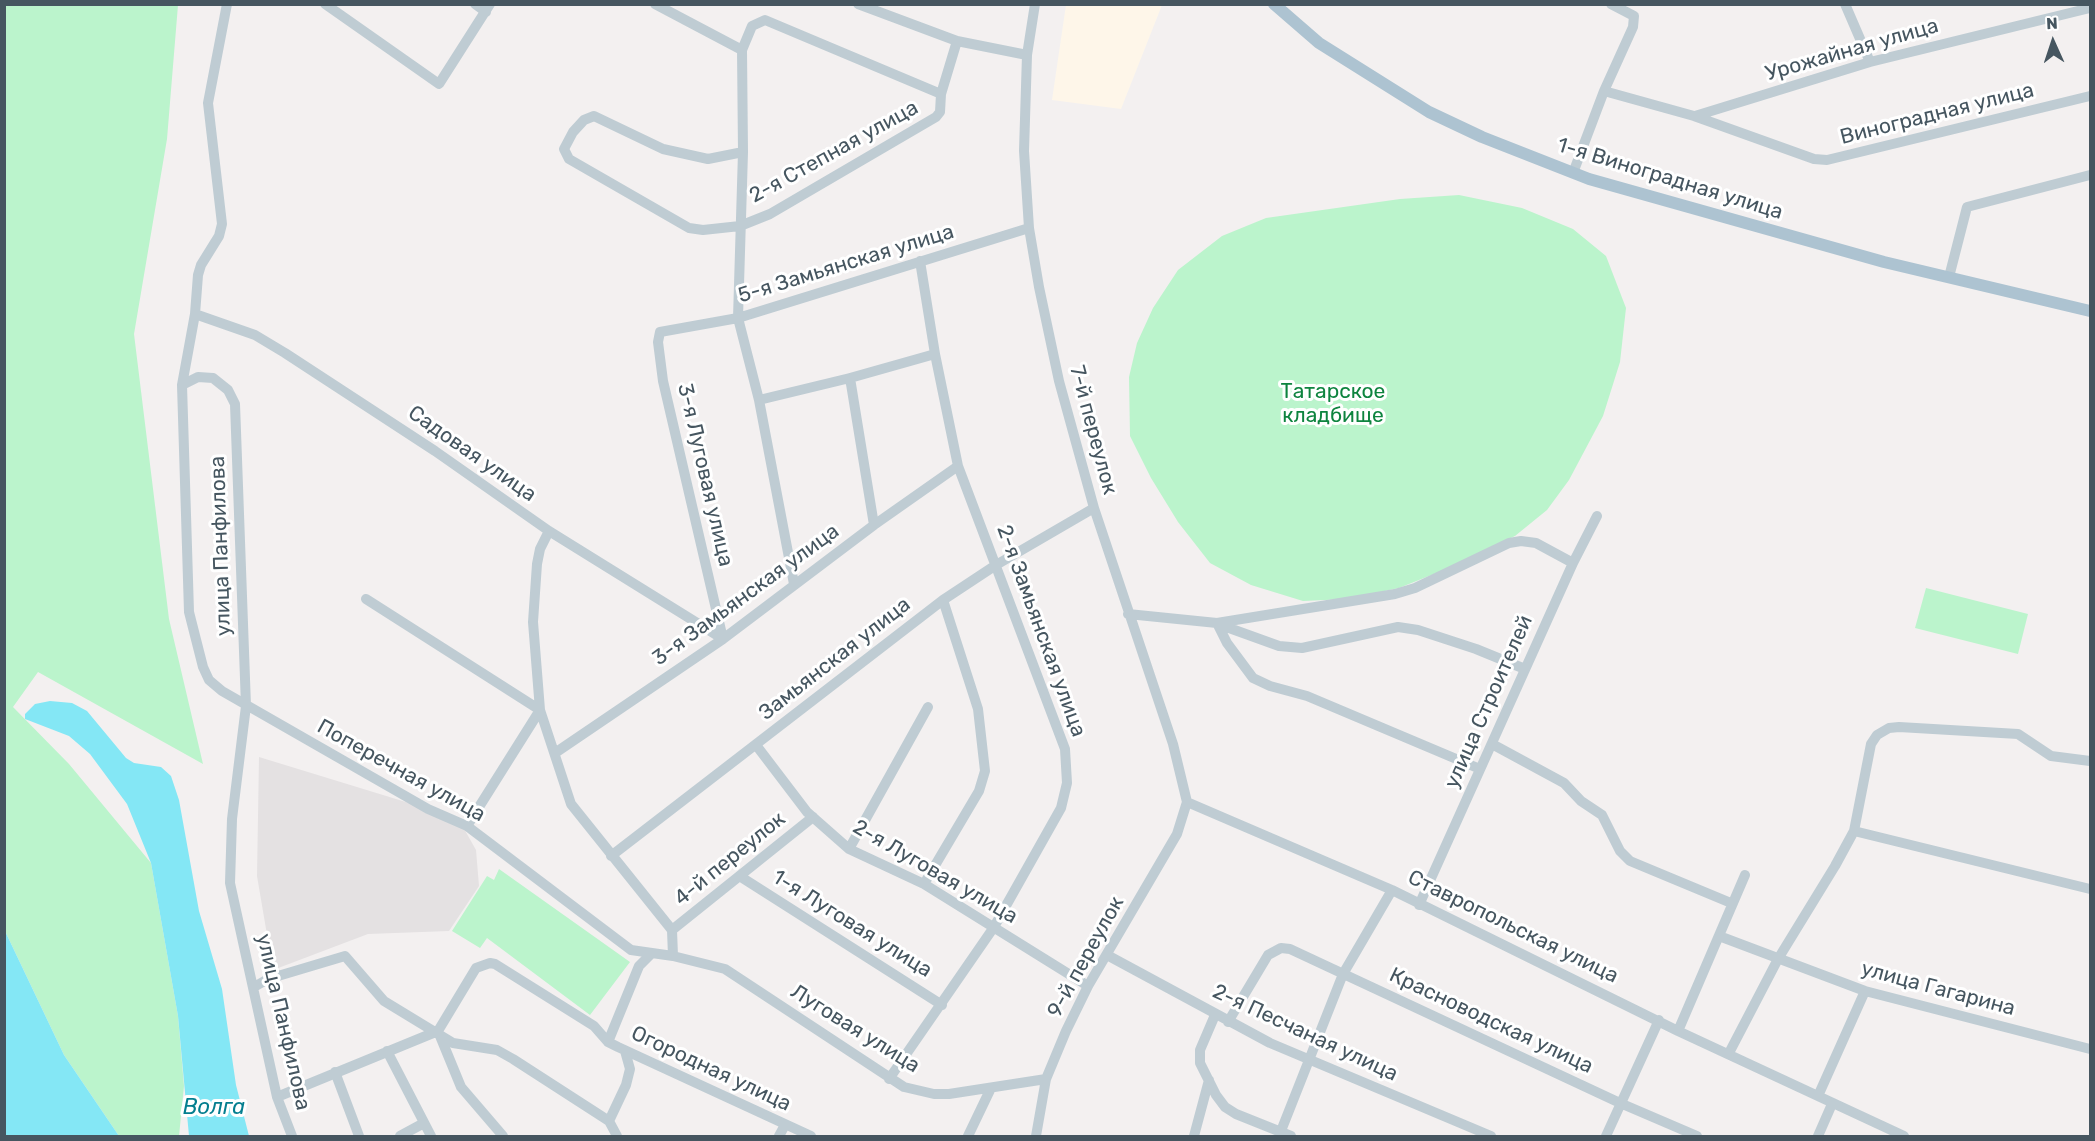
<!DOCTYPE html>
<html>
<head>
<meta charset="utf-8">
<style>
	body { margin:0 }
	#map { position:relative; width:2095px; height:1141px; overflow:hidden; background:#f3f0f0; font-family:Rubik,sans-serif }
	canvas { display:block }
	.frame { position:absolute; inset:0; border:6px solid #465660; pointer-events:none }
	.north { position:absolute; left:2023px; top:12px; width:60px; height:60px; -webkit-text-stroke:4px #fff; paint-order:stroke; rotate:357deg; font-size:16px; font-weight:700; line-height:24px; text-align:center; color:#465660 }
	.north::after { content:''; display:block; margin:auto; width:21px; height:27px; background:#465660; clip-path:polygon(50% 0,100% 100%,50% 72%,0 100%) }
</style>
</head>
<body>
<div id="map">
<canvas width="2095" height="1141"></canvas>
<div class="frame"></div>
<div class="north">N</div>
</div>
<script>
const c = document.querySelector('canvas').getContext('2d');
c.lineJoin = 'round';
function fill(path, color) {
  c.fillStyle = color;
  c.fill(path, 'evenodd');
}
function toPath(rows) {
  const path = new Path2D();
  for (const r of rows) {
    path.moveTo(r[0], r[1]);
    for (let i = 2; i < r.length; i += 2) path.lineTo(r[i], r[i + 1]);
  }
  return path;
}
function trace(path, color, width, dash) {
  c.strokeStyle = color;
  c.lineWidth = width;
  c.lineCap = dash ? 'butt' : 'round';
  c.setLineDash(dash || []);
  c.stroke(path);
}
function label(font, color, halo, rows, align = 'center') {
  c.font = font + ' Rubik,sans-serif';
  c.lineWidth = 6;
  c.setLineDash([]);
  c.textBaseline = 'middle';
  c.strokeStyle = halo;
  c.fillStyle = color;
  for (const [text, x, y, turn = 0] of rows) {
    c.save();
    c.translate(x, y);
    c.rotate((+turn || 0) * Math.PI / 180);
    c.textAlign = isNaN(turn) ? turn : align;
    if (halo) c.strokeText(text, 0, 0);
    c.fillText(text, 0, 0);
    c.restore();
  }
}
fill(toPath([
	[1066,5,1162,5,1121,109,1052,100]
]), '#fef6e9');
fill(toPath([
	[259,757,458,818,476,850,479,886,449,931,368,934,273,970,257,876]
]), '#e4e1e2');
fill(toPath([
	[4,5,178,5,167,139,134,334,169,619,203,764,38,672,13,707,69,764,151,863,178,1016,184,1086,179,1136,119,1136,64,1055,5,931],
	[1459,195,1522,208,1573,229,1606,256,1626,308,1620,362,1603,416,1569,480,1547,510,1515,536,1459,564,1399,588,1347,599,1303,601,1251,585,1210,563,1178,522,1151,478,1130,436,1129,377,1137,343,1153,308,1178,270,1222,236,1266,218,1400,199],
	[1926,588,2028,614,2018,654,1915,628],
	[499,869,630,962,590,1015,487,938,480,948,452,931,487,876,494,880]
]), '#bbf4cc');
fill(toPath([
	[50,701,72,703,87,711,126,758,134,763,161,767,171,776,179,800,199,911,222,989,236,1085,249,1136,189,1136,178,1016,151,863,127,804,90,754,69,736,25,719,25,714,35,704],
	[5,931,64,1055,119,1136,5,1136]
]), '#84e7f5');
trace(toPath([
	[227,4,208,103,222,224,219,236,201,265,198,275,195,314,182,385,198,377,213,378,228,390,235,404,246,706,232,819,230,883,277,1097,292,1136],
	[325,4,439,84,490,4],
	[475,4,486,12],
	[655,4,742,50,752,26,765,20,941,94,957,41],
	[858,4,957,41,1027,55],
	[1035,4,1027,55,1024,151,1029,228,1039,287,1059,381,1094,508,1173,744,1187,802,1177,834,1088,986,1066,1031,1046,1079,1036,1136],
	[1845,4,1870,62],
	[742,50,743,152,738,318,759,400,794,584],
	[1604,91,1694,116,1814,159,1827,160,2090,96],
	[1695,116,1870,62,2090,8],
	[743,152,708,159,663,149,594,116,584,120,573,132,564,149,569,159,689,228,703,230,740,226,770,214,936,117,940,112,941,94],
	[1573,173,1604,91,1633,27,1634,16,1611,4],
	[1949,277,1967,207,2090,175],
	[195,314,255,335,285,353,435,451,549,531,723,639],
	[850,378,874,525],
	[182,385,189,612,203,667,209,680,222,691,428,809,467,826,631,950,673,956,725,969,904,1087,934,1094,949,1094,1046,1079],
	[759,400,850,378,935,354],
	[366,599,540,710,571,804,672,930,673,956],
	[1128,614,1217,623,1395,594,1415,588,1509,543,1521,541,1536,543,1573,563],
	[1217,623,1227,643,1253,678,1270,686,1307,696,1480,769],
	[1218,624,1279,646,1302,648,1398,627,1418,630,1476,649,1525,669],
	[723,639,663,381,658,342,660,332,738,318,1029,228],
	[1492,744,1564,783,1581,801,1602,815,1620,851,1630,861,1731,903],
	[756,745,807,812,849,849,924,884,1088,986],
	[555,753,723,639,874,525,958,466],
	[1187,802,1392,890,1678,1031,1904,1136],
	[467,826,540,710,533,622,537,564,540,549,549,531],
	[1854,831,2090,889],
	[849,849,928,707],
	[611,856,943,600,996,565,1094,508],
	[741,877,942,1005],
	[924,884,979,791,985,771,978,709,943,600],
	[1419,905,1573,563,1597,516],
	[672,930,813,817],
	[1719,936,1865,991,2090,1049],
	[1107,955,1270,1043,1491,1136],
	[254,987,268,979,345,956,384,1001,453,1043,497,1050,513,1059,609,1121,617,1136],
	[1215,1015,1200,1050,1200,1063,1216,1095,1225,1107,1236,1114,1291,1136],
	[1228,1022,1268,955,1281,948,1290,949,1620,1103,1697,1136],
	[438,1031,461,1087,503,1136],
	[1678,1031,1745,875],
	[608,1042,639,966,652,953],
	[387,1051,431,1136],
	[1729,1053,1778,959,1835,866,1854,831,1871,744,1877,735,1889,728,1899,727,2018,734,2051,756,2090,761],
	[335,1072,359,1136],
	[889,1079,994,927,1061,808,1067,783,1065,749,958,466,935,354,920,261],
	[1818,1096,1865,991],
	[277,1097,438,1031,476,968,490,963,495,964,594,1026,608,1042,618,1047,811,1136],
	[609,1121,626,1085,630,1069,625,1051],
	[400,1136,424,1123],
	[779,1136,785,1125],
	[968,1136,991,1088],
	[1194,1136,1209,1080],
	[1279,1136,1343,974,1392,890],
	[1606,1136,1659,1020],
	[1818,1136,1832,1104]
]), '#bfccd3', 10);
trace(toPath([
	[1274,4,1319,43,1429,112,1482,137,1589,179,1884,262,2090,311]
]), '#adc3d1', 12);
label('21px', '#465660', '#fff', [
	["Урожайная улица",1852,50,-16],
	["Виноградная улица",1937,114,-14],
	["2-я Степная улица",834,152,-29],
	["1-я Виноградная улица",1670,179,17],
	["5-я Замьянская улица",846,264,-17],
	["7-й переулок",1093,430,75],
	["Садовая улица",472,454,35],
	["3-я Луговая улица",705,475,77],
	["улица Панфилова",221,546,-92],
	["3-я Замьянская улица",746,595,-36],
	["2-я Замьянская улица",1041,631,70],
	["Замьянская улица",835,659,-38],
	["улица Строителей",1489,702,-66],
	["Поперечная улица",401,771,29],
	["4-й переулок",730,859,-39],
	["2-я Луговая улица",935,872,30],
	["1-я Луговая улица",852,924,32],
	["Ставропольская улица",1513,927,26],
	["9-й переулок",1086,957,-61],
	["улица Гагарина",1938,989,15],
	["Красноводская улица",1491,1021,25],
	["улица Панфилова",283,1022,77],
	["Луговая улица",855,1029,32],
	["2-я Песчаная улица",1305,1033,25],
	["Огородная улица",711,1069,25]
]);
label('21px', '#0e843f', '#fff', [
	["Татарское",1333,392],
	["кладбище",1333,416]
]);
label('italic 22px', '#047e8f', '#fff', [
	["Волга",214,1108]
]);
</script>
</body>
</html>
